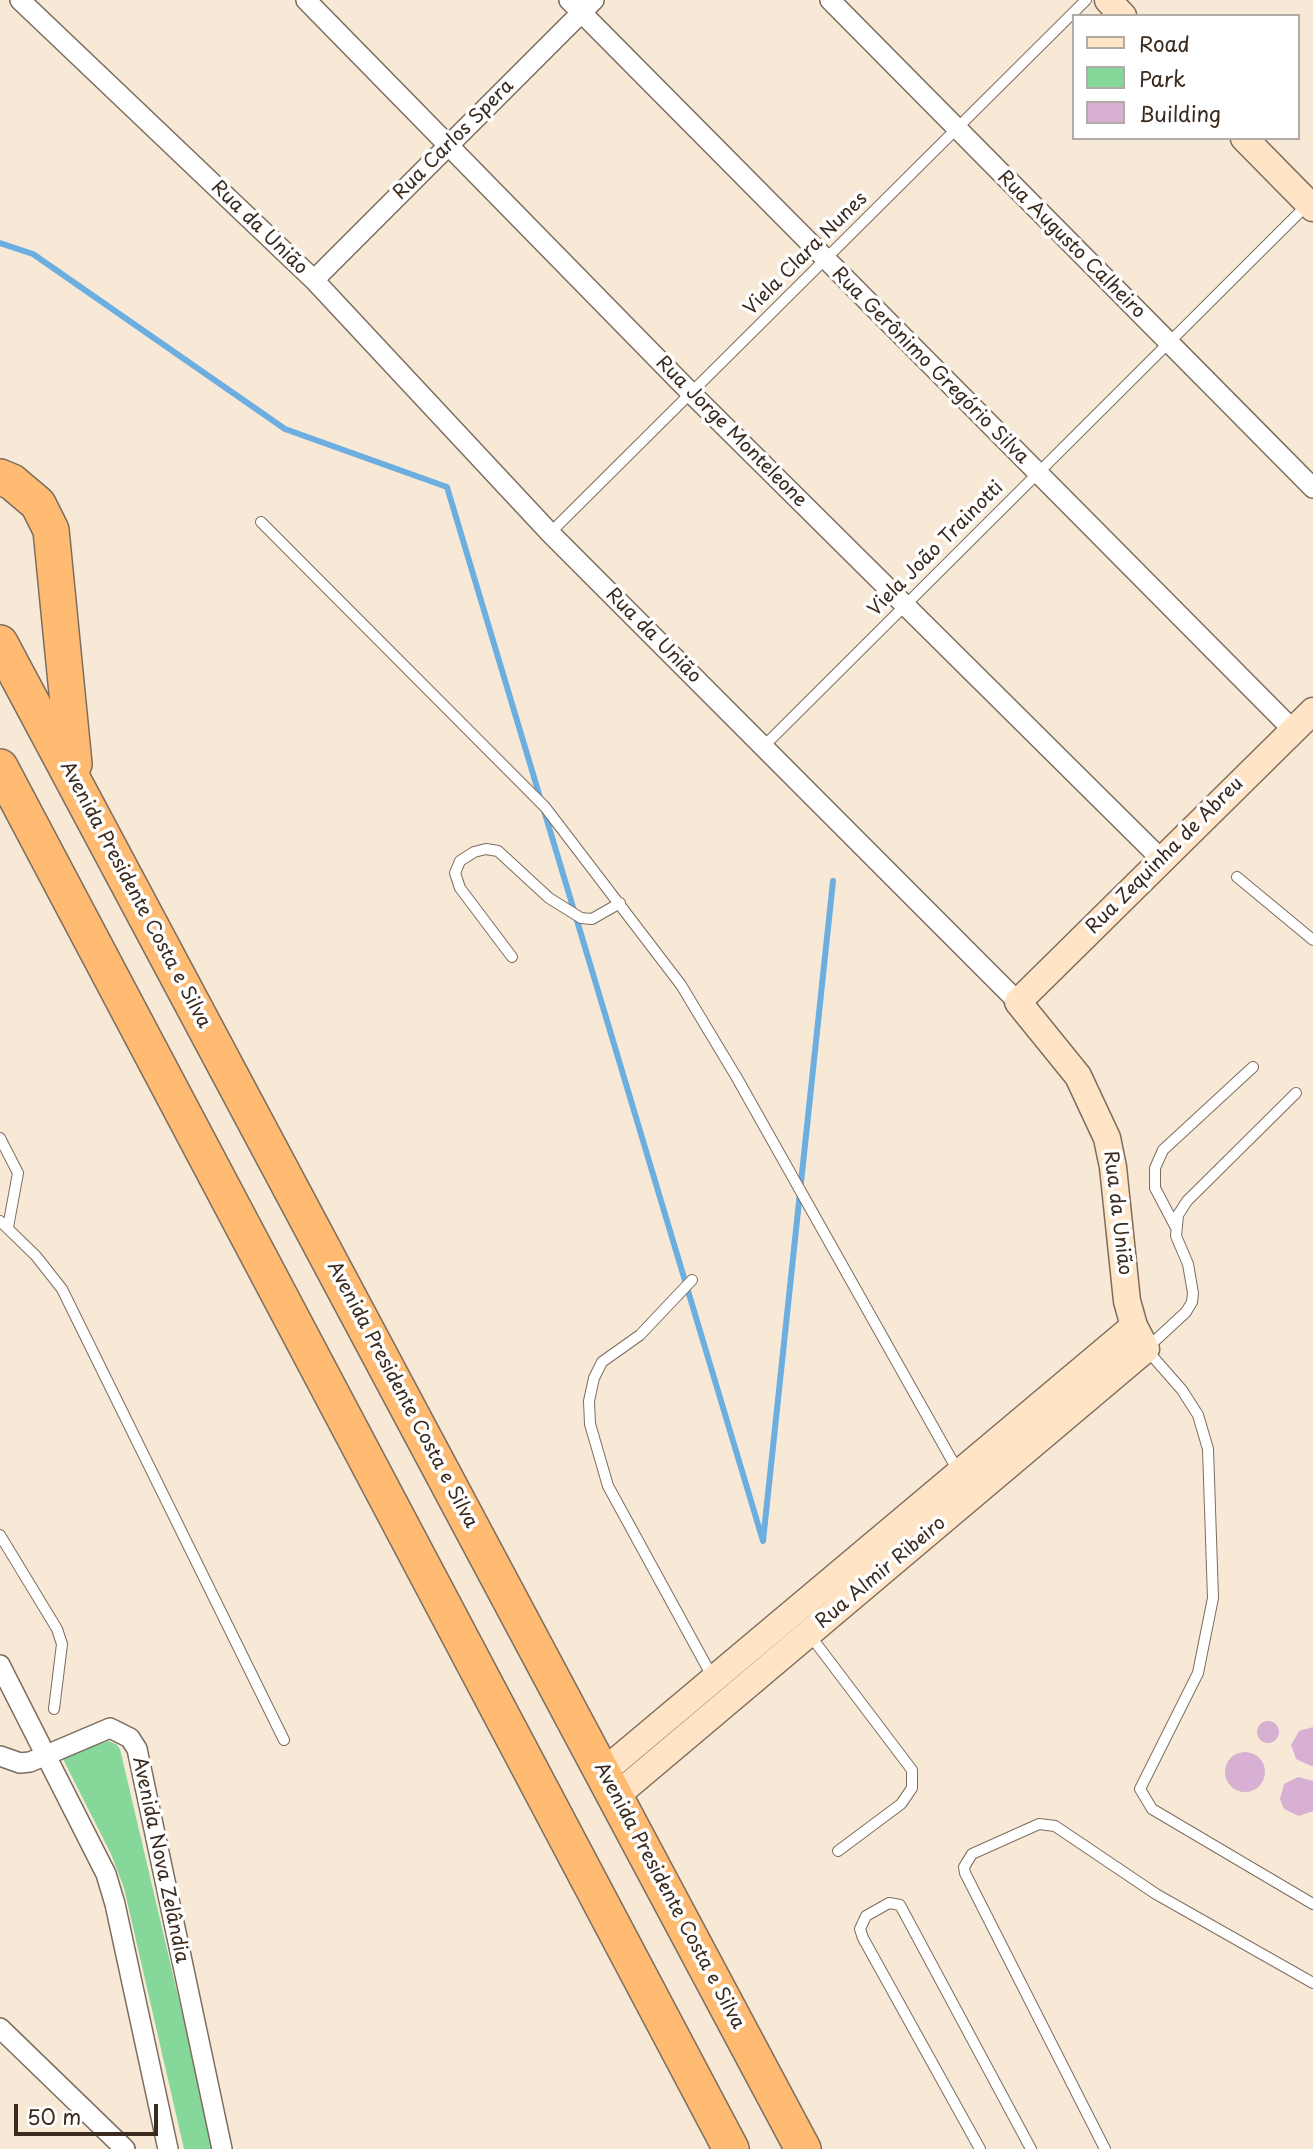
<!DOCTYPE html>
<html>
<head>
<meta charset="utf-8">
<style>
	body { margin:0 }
	#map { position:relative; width:1313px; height:2149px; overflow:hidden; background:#f8e9d7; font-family:"Playpen Sans",sans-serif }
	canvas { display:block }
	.legend { position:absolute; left:1072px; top:14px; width:228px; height:126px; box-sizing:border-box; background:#fff; border:2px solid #b1aaa5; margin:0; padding:9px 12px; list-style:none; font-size:21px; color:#3b2a1e }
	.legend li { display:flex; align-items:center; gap:14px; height:35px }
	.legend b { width:35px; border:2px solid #b1aaa5 }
	.scale { position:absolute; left:14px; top:2104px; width:144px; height:32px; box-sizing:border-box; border:4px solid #3b2a1e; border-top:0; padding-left:9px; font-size:21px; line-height:24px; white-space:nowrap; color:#3b2a1e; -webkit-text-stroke:5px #fff; paint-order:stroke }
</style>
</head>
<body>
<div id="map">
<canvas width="1313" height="2149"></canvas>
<ul class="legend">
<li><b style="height:9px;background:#ffe4c6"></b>Road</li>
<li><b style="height:19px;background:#85d899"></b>Park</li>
<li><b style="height:19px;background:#d8b0d4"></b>Building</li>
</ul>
<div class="scale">50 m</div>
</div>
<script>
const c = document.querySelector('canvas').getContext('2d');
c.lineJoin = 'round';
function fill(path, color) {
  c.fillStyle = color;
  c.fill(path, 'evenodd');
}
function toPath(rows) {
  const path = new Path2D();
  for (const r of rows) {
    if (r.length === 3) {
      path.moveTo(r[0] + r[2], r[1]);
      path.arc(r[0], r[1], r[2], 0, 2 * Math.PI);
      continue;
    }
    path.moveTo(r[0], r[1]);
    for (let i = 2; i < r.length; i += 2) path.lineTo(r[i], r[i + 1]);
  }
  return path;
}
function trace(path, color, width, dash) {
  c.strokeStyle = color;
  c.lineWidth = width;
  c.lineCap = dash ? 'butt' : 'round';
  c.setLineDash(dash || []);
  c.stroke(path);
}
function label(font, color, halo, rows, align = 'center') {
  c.font = font + ' "Playpen Sans",sans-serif';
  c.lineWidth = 7;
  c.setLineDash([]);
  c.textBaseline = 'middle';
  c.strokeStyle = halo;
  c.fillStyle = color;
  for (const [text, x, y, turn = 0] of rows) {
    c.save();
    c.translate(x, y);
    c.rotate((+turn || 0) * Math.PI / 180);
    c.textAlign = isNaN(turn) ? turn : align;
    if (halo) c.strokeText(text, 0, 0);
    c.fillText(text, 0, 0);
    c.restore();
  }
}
fill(toPath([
	[108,1741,116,1744,120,1749,214,2149,184,2149,124,1888,111,1854,62,1757]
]), '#85d899');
trace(toPath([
	[0,243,33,254,285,429,447,487,763,1541,833,881]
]), '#6daee1', 6);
fill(toPath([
	[1268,1732,11],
	[1313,1727,1313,1766,1311,1766,1296,1759,1291,1745,1299,1731],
	[1245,1772,20],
	[1298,1777,1313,1781,1313,1811,1299,1816,1284,1809,1280,1799,1284,1784]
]), '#d8b0d4');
const lane = toPath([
	[261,522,545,807,681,985,737,1078,958,1471],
	[550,533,1086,0],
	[763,747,1308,204],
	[1237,877,1313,940],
	[512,957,460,888,455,873,460,861,474,852,486,849,498,851,549,898,581,918,592,919,620,903],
	[1296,1093,1187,1201,1178,1215,1176,1236,1188,1264,1193,1293,1192,1302,1186,1312,1146,1349,1182,1390,1198,1415,1208,1449,1213,1598,1198,1673,1140,1789,1152,1809,1313,1904],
	[0,1138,18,1173,8,1227],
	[0,1221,36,1256,62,1289,284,1740],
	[1175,1226,1155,1188,1155,1168,1163,1150,1253,1067],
	[692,1280,640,1335,602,1362,594,1378,589,1401,590,1424,608,1486,713,1678],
	[0,1535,57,1629,62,1644,54,1709],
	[809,1634,912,1770,912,1788,901,1804,838,1851],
	[980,2149,863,1938,860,1929,866,1916,889,1903,900,1905,1031,2149],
	[1105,2149,965,1873,964,1867,972,1854,1039,1824,1055,1826,1156,1894,1313,1983]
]);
const street = toPath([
	[20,0,314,280,550,533,1018,1002],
	[306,0,691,393,1162,860],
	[569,0,1293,730],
	[830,0,1313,488],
	[314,280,594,0],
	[0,1665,106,1874,115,1904,168,2149],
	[0,1756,20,1763,30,1762,110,1728,130,1738,137,1749,222,2149],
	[0,2028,125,2149]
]);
const secondary = toPath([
	[1108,0,1123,16],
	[1244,138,1313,208],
	[603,1772,1134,1326],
	[616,1796,1146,1349,1134,1326,1127,1301,1113,1167,1107,1138,1078,1076,1018,1002,1313,711]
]);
const highway = toPath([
	[0,477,12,482,38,504,51,530,74,764],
	[0,643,803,2149],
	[0,767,731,2149]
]);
trace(lane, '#7d6d5f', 12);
trace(street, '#7d6d5f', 22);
trace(secondary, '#7d6d5f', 29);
trace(highway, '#7d6d5f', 38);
trace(lane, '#fff', 10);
trace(street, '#fff', 19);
trace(secondary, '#ffe4c6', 26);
trace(highway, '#febb71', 35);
label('19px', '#3b2a1e', '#fff', [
	["Rua Carlos Spera",454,140,-45],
	["Rua da União",259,228,44],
	["Rua Augusto Calheiro",1071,245,45],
	["Viela Clara Nunes",806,254,-45],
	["Rua Gerônimo Gregório Silva",930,366,45],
	["Rua Jorge Monteleone",731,432,45],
	["Viela João Trainotti",936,549,-45],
	["Rua da União",653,636,45],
	["Rua Zequinha de Abreu",1165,856,-45],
	["Avenida Presidente Costa e Silva",135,895,62],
	["Rua da União",1117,1213,83],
	["Avenida Presidente Costa e Silva",402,1395,62],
	["Rua Almir Ribeiro",881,1573,-40],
	["Avenida Nova Zelândia",160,1860,78],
	["Avenida Presidente Costa e Silva",669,1896,62]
]);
</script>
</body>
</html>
